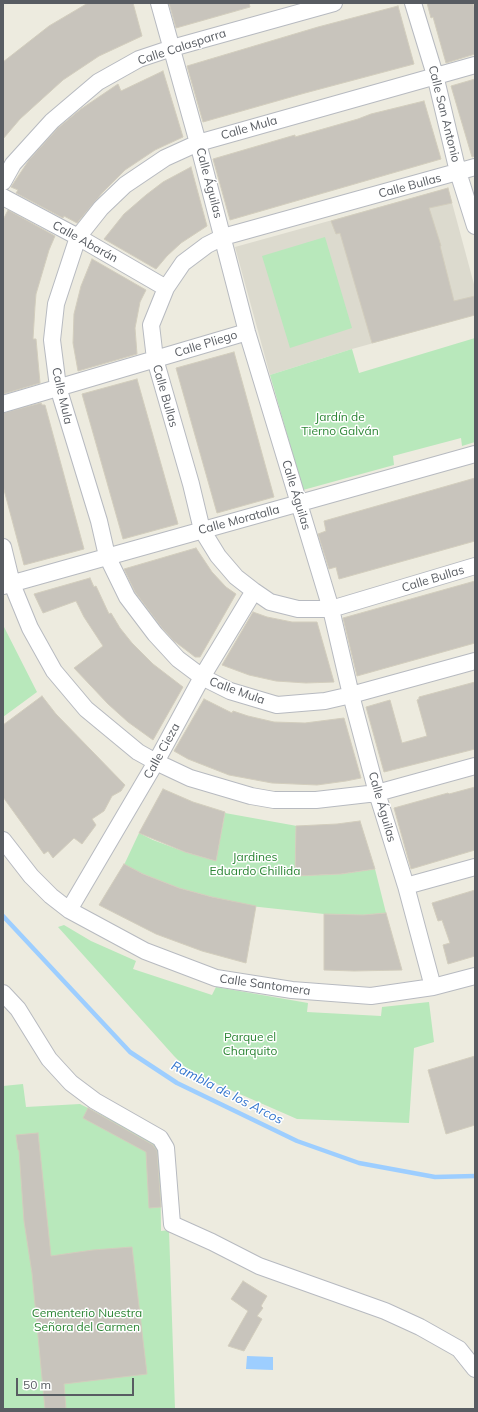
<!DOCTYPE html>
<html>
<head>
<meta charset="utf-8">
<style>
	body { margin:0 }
	#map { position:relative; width:478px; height:1412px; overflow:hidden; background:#edebdf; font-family:Mulish,sans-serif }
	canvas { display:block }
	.frame { position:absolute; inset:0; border:4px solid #585c62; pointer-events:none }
	.scale { position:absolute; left:16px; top:1378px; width:118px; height:18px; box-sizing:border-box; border:2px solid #585c62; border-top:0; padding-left:5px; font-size:12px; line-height:14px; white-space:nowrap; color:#585c62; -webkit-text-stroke:3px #fff; paint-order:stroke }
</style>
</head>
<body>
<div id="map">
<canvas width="478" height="1412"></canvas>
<div class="frame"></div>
<div class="scale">50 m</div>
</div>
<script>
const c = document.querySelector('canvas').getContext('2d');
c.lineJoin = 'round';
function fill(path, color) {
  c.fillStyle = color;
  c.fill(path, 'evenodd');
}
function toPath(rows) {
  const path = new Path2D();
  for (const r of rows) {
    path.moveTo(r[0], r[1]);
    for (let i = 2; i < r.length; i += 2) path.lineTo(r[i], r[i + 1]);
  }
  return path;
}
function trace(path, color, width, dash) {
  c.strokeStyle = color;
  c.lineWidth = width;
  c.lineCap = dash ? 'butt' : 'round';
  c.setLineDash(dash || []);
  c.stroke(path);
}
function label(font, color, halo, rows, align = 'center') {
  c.font = font + ' Mulish,sans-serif';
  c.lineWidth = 3;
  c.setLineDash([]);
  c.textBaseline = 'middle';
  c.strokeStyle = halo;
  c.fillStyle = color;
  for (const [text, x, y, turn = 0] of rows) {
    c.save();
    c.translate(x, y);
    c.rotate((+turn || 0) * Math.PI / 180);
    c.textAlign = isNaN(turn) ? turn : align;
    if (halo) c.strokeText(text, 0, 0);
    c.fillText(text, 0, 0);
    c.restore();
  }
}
fill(toPath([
	[448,188,475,288,475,315,352,349,270,375,235,247]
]), '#dcdace');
fill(toPath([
	[325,237,352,328,290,348,262,256],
	[475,338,475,442,462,446,461,438,393,456,394,465,303,490,270,375,352,349,359,373],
	[3,625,37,692,3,717],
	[225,813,297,826,296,826,295,876,341,874,375,869,386,913,363,915,324,914,250,906,212,897,179,888,143,874,124,865,139,833,153,840,185,852,216,861],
	[64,925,91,941,136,961,133,969,212,995,216,987,308,1003,307,1012,381,1016,382,1007,429,1002,434,1042,414,1048,409,1123,297,1119,201,1077,197,1079,174,1056,58,927],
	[23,1084,26,1107,80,1104,154,1141,160,1150,161,1231,169,1230,175,1409,3,1409,3,1086]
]), '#b8e8bb');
fill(toPath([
	[247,1356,273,1357,273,1370,246,1369]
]), '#9dceff');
trace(toPath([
	[3,916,130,1052,177,1083,297,1141,359,1163,435,1177,475,1176]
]), '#9dceff', 4.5);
const building = toPath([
	[88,3,133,3,142,36,99,56,63,80,20,119,3,139,3,62,49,26,88,3],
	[169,3,249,3,250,7,176,28,169,3],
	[427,3,473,3,475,10,475,54,446,63,433,17,431,18,427,3],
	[398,6,414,64,305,93,203,122,187,66,318,27,398,6],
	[163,71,183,137,155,150,125,170,103,192,77,223,64,216,63,218,16,193,18,190,11,187,29,160,58,128,81,109,118,84,121,91,163,71],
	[475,79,475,156,472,157,451,86,475,79],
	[424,101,441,159,230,220,213,159,295,135,295,137,358,119,371,114,424,101],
	[191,167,207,226,181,243,167,256,156,269,104,239,124,214,146,195,163,182,191,167],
	[448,188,452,203,429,208,441,246,440,246,454,301,475,296,475,315,372,343,340,233,336,234,331,221,448,188],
	[8,210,55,236,49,250,36,294,35,306,33,339,36,339,40,383,3,394,3,220,8,210],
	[92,259,146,290,140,302,135,328,137,354,78,371,73,343,74,314,81,286,92,259],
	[234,352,274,497,217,513,176,368,234,352],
	[137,379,178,524,123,539,82,394,137,379],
	[41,403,42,405,45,405,84,549,24,565,3,486,3,413,41,403],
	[475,478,475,541,339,579,336,567,329,569,318,534,326,531,324,521,475,478],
	[196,548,212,572,226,587,236,594,200,657,195,657,190,653,174,641,162,628,135,592,124,569,196,548],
	[90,578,94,587,96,586,109,614,111,613,120,628,132,643,153,664,183,687,153,740,128,722,108,704,74,668,103,646,84,617,76,601,43,613,34,594,90,578],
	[475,581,475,643,357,676,343,618,475,581],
	[253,612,267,617,292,622,317,622,334,682,306,683,276,681,249,675,222,665,253,612],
	[475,682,475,749,384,772,366,707,390,700,402,743,427,736,417,700,419,699,419,697,475,682],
	[42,696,56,714,125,785,121,791,112,796,104,811,92,819,96,825,82,844,74,838,53,858,48,851,44,854,3,797,3,725,42,696],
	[204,699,232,713,233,711,248,716,274,722,305,723,344,718,361,778,346,781,317,785,272,783,229,775,188,759,174,751,204,699],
	[475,787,475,850,411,869,394,808,448,793,449,794,475,787],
	[163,789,193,802,225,812,216,861,185,852,139,833,163,789],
	[360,821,375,869,341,874,295,876,296,826,337,824,360,821],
	[124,864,143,874,179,888,212,897,256,906,246,963,202,951,156,934,99,905,124,864],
	[475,890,475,956,448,964,443,945,450,943,442,920,438,921,432,903,475,890],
	[386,913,402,970,354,971,324,970,324,914,363,915,386,913],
	[475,1056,475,1125,446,1134,428,1070,475,1056],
	[88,1108,153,1145,157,1151,161,1207,149,1208,146,1152,83,1118,88,1108],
	[38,1133,51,1256,93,1250,132,1247,147,1374,64,1384,66,1409,45,1409,32,1273,24,1221,19,1150,18,1150,16,1135,38,1133],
	[243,1281,267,1296,261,1306,263,1308,257,1316,262,1319,244,1351,228,1346,248,1311,231,1299,243,1281]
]);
fill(building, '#c8c4bc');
trace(building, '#d2cdbd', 1);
const minor = toPath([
	[159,3,198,143,247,332,331,609,351,695,377,793,406,886,433,987],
	[413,3,435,75,458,172,475,226],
	[475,65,198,143,165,158,125,185,101,208,78,237,56,304,52,340,58,387,99,521,107,556,127,597,155,634,178,659,202,677,230,691,277,705,325,701,351,695,475,661],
	[475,167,223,237,207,245,183,263,166,288,151,325,155,359,191,484,202,530,218,556,236,577,254,591,270,602,298,609,331,609,475,566],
	[3,182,13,164,52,121,98,82,139,59,172,48,334,3],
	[3,197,78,237,166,288],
	[3,404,247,332],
	[3,547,12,584,30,628,54,671,86,709,138,752,156,762,190,778,251,796,274,800,316,800,377,793,475,766],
	[3,586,475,454],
	[3,840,31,876,51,896,69,910,145,951,216,978,292,990,371,996,433,987,475,976],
	[406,886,475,867],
	[69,910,156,762,202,677,254,591],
	[3,993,18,1009,49,1059,71,1083,95,1101,160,1138,166,1148,172,1224,212,1242,259,1266,385,1311,420,1327,459,1349,475,1369]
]);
trace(minor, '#b7bac0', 18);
trace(minor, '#fff', 16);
label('12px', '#585c62', '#fff', [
	["Calle Calasparra",182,47,-18],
	["Calle San Antonio",444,114,76],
	["Calle Mula",249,128,-16],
	["Calle Águilas",209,183,75],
	["Calle Bullas",410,186,-15],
	["Calle Abarán",85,242,29],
	["Calle Pliego",206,344,-17],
	["Calle Mula",62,396,77],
	["Calle Bullas",165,396,74],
	["Calle Águilas",296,495,73],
	["Calle Moratalla",239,520,-15],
	["Calle Bullas",433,579,-17],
	["Calle Mula",237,691,20],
	["Calle Cieza",162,751,-61],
	["Calle Águilas",382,807,74],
	["Calle Santomera",265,985,8]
]);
label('12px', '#2c8635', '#fff', [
	["Jardín de",340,417],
	["Tierno Galván",340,431],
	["Jardines",255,857],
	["Eduardo Chillida",255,871],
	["Parque el",250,1037],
	["Charquito",250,1051],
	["Cementerio Nuestra",87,1313],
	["Señora del Carmen",87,1327]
]);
label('italic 13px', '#3576ce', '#fff', [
	["Rambla de los Arcos",227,1093,27]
]);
</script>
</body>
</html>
